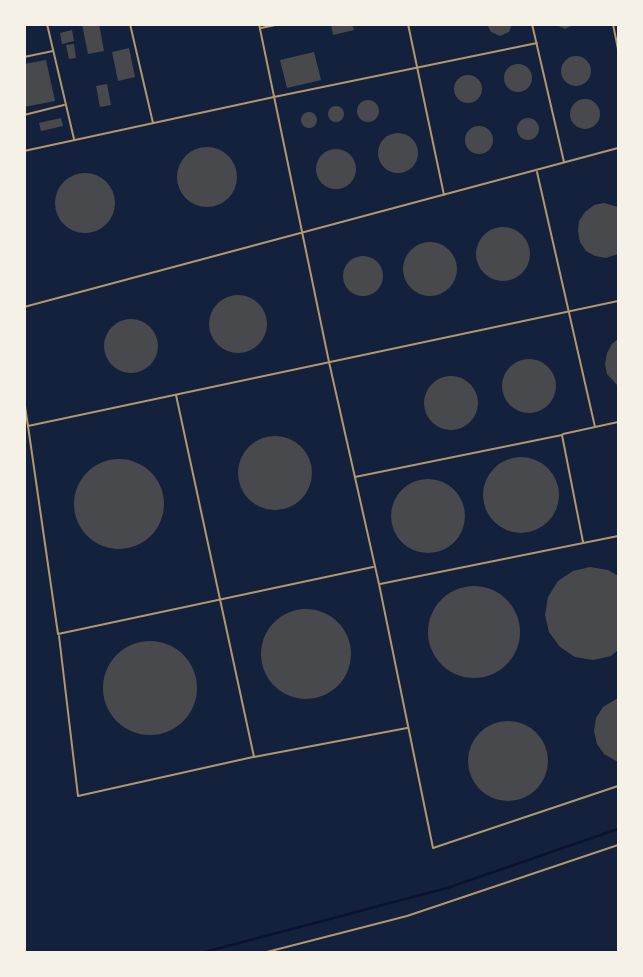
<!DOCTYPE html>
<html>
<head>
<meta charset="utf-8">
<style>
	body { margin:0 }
	#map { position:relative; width:643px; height:977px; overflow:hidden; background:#14213d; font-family:"Nunito Sans",sans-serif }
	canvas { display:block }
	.frame { position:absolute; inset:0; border:26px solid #f6f1e7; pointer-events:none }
</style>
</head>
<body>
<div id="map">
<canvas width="643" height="977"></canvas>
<div class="frame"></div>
</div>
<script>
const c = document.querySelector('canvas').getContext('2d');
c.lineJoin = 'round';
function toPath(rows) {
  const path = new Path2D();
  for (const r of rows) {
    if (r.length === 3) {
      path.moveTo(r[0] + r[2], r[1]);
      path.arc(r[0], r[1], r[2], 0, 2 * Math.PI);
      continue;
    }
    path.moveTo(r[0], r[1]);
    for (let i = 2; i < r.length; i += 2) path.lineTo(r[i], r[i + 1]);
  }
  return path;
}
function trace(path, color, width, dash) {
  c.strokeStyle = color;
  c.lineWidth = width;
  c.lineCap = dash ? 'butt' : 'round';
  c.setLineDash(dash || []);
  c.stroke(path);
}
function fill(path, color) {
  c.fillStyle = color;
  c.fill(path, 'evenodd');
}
trace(toPath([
	[201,953,447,888,618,829]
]), '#0b132b', 2.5);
fill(toPath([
	[82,24,99,24,104,51,88,54],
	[331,24,352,24,354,30,333,35],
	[487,24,512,24,509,32,500,36,491,32],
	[554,24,575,24,565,29],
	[72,30,74,41,62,44,60,33],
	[74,44,76,58,69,59,66,45],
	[129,48,135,77,118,81,112,52],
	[314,52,321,80,287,88,280,60],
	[576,71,15],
	[46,60,55,101,24,107,24,64],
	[518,78,14],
	[468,89,14],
	[107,84,111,105,100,107,96,86],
	[585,114,15],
	[368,111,11],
	[336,114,8],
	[309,120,8],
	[528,129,11],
	[61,118,63,126,41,131,39,123],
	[479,140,14],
	[398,153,20],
	[207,177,30],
	[336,169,20],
	[85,203,30],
	[604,203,618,207,618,254,606,258,595,256,586,251,580,242,578,231,579,221,585,212,594,205],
	[503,254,27],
	[430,269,27],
	[363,276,20],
	[238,324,29],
	[131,346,27],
	[618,339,618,386,607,374,605,364,607,353,612,344],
	[529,386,27],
	[451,403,27],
	[275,473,37],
	[521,495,38],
	[119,504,45],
	[428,516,37],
	[590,567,608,570,618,576,618,650,611,656,593,660,575,657,560,647,549,632,545,615,548,597,558,581,573,571],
	[474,632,46],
	[306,654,45],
	[150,688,47],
	[618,698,618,762,604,754,597,744,594,731,596,718,603,707],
	[508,761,40]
]), '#48494c');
trace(toPath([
	[47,24,74,139],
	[130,24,153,123],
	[259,24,329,362,379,584,433,848,618,786],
	[408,24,444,195],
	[532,24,564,162],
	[613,24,618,49],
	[261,28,280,24],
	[24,57,53,51],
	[24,115,64,105],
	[24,151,274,97,537,43],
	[537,172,595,427],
	[24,307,618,148],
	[176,395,254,757,407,728],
	[24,400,28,426],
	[563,434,618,422],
	[355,477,562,435,583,542],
	[373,567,58,634,28,426,618,301],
	[380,584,618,536],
	[59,636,78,796,253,757],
	[263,953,407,916,618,845]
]), '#b1986c', 2);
</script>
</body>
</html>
